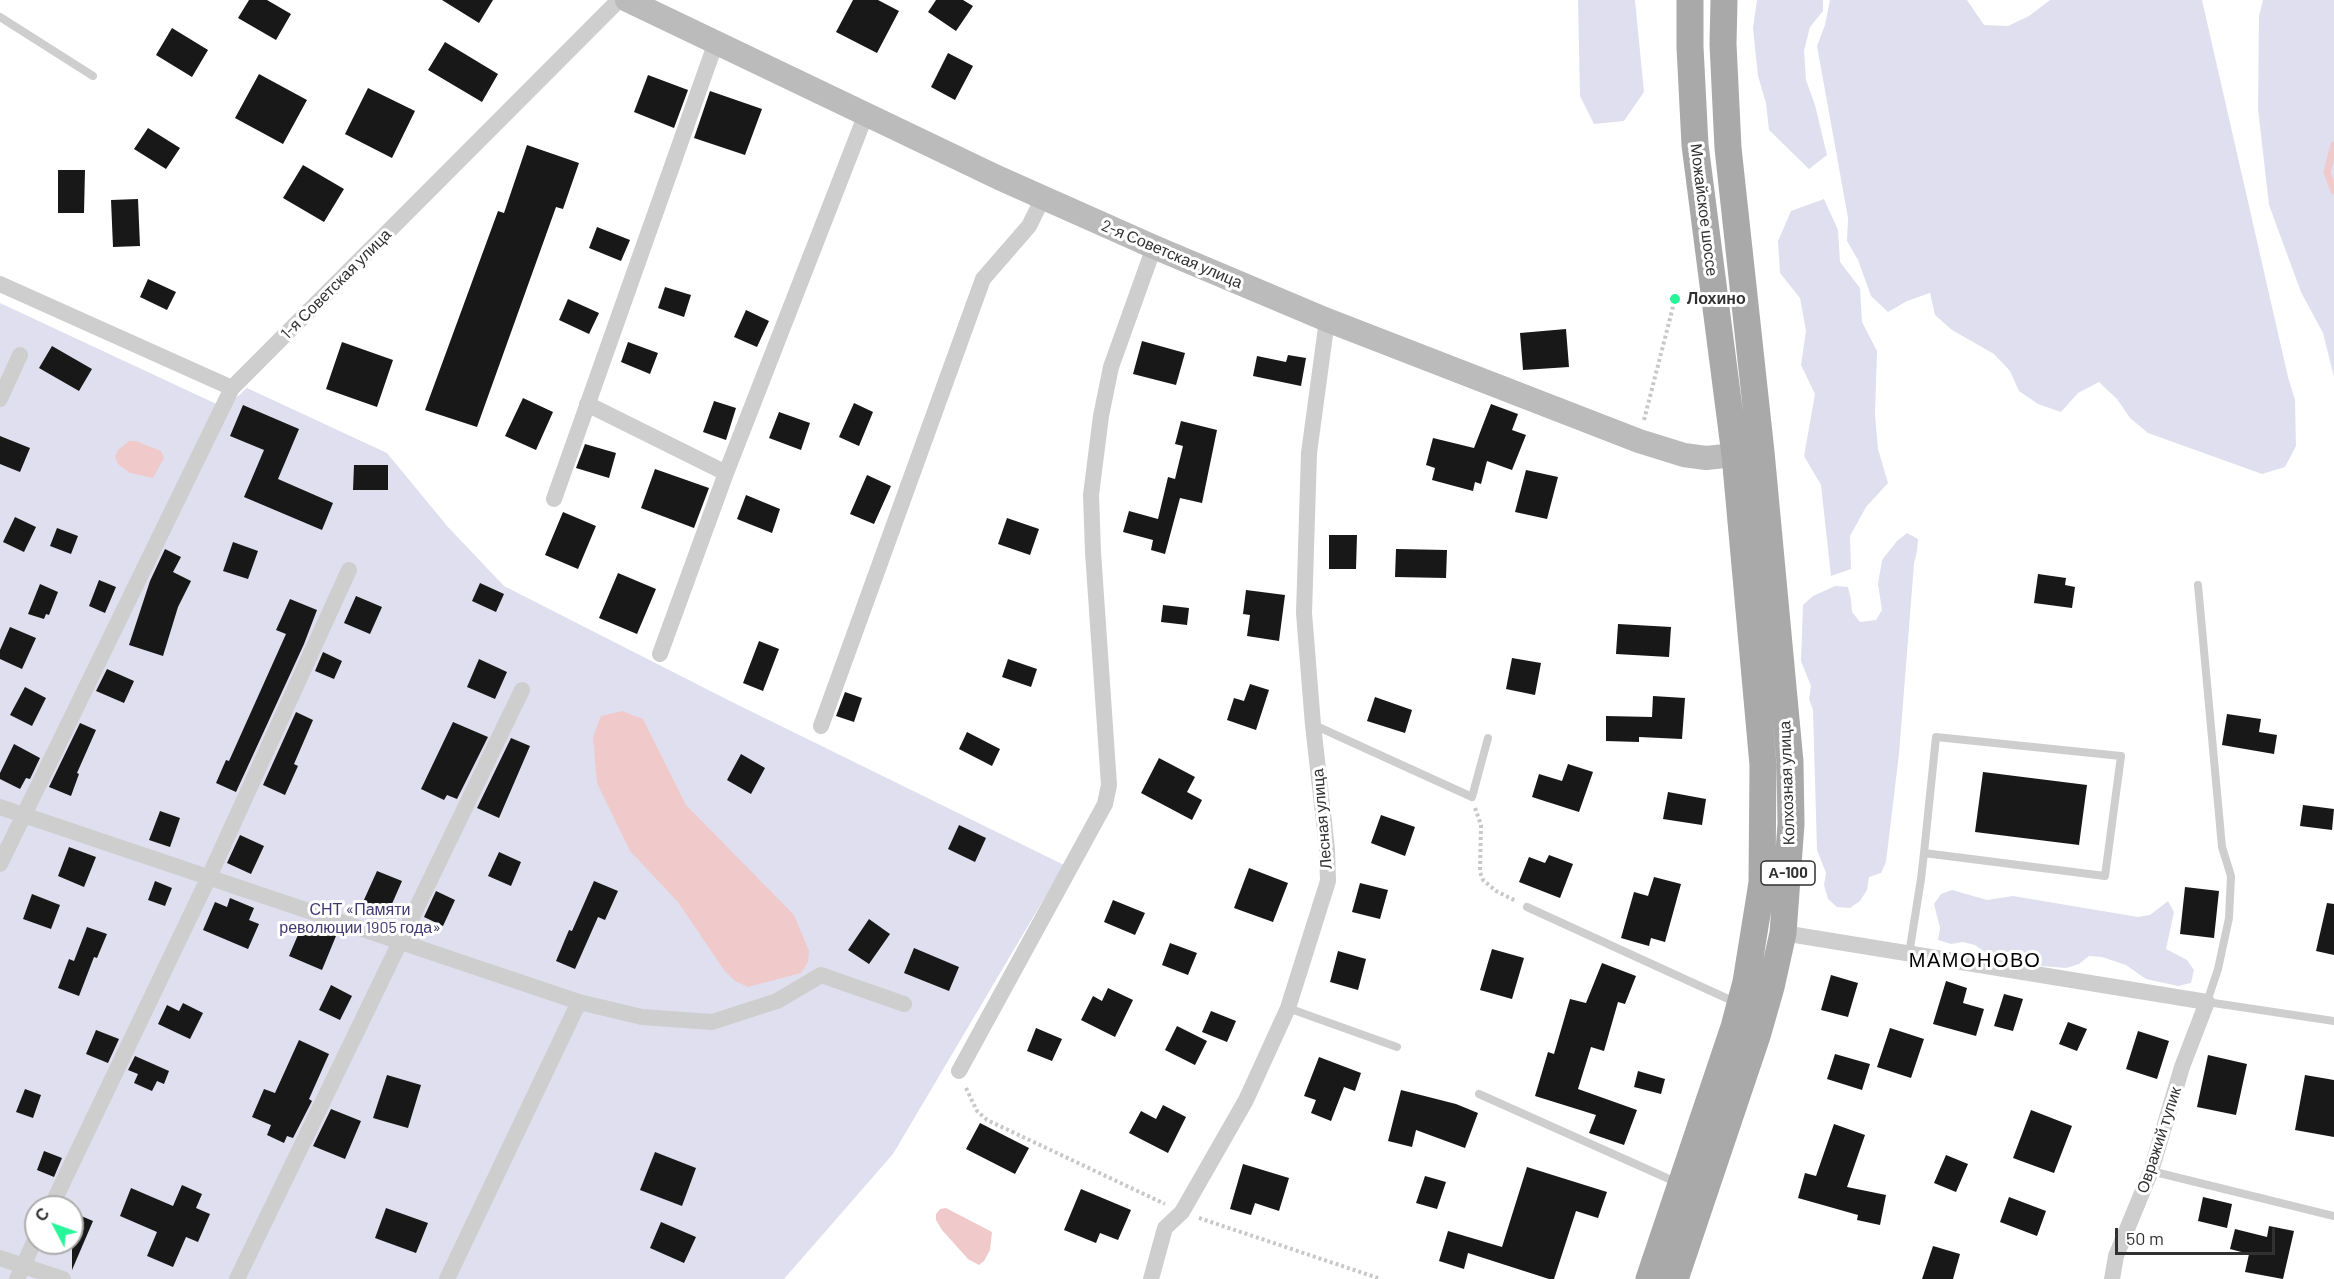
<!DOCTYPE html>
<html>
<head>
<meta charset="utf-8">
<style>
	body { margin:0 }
	#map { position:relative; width:2334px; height:1279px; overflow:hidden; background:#fff; font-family:Barlow,sans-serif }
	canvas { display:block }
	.north { position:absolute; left:24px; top:1195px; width:60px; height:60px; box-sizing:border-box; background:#fff; border:2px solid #adadad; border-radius:50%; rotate:311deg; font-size:16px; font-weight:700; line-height:24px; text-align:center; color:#313131 }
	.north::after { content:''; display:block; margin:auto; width:21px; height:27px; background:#26f699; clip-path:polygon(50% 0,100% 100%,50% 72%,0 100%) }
	.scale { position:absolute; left:2115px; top:1228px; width:160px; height:27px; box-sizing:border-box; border:3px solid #313131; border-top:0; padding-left:8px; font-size:18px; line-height:21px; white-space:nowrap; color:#313131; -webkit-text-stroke:4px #fff; paint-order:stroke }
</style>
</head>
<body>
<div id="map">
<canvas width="2334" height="1279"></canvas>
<div class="north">С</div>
<div class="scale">50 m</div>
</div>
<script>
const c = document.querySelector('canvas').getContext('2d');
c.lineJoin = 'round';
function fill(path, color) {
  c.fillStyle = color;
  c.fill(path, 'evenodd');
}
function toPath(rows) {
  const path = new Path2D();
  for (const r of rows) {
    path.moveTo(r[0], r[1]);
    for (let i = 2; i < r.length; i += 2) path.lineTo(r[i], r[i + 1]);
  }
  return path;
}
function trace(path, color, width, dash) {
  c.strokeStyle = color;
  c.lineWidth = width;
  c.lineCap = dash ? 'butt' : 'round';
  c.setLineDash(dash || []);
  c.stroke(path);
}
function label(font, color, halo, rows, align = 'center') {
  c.font = font + ' Barlow,sans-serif';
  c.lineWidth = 6;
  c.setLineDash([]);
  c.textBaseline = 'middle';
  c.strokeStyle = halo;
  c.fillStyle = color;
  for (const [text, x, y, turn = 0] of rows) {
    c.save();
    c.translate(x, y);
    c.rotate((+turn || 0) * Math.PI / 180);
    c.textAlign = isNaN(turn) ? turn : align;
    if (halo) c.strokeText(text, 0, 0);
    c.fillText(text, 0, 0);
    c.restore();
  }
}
fill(toPath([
	[1578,0,1635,0,1644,92,1624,121,1594,124,1580,96],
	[1757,0,1823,0,1823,11,1810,27,1804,51,1806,80,1815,105,1827,155,1809,169,1769,130,1766,103,1758,76,1753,28],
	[1830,0,1967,0,1984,25,2008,26,2029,16,2050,0,2202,0,2288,377,2295,400,2296,446,2285,467,2262,474,2148,433,2130,418,2117,399,2099,382,2078,393,2061,412,2038,404,2019,391,2010,371,1994,354,1952,330,1935,315,1930,293,1907,301,1888,312,1871,296,1858,260,1847,241,1848,218,1817,46,1825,25],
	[2263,0,2334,0,2334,377,2323,333,2301,292,2269,205,2258,109,2259,16],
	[1824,199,1838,230,1840,262,1860,288,1862,322,1877,351,1875,415,1878,449,1888,483,1866,507,1850,536,1851,569,1831,576,1821,485,1804,456,1815,394,1801,365,1806,331,1800,298,1780,273,1778,241,1791,211],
	[0,303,225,408,247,388,387,453,448,527,504,586,732,702,1064,865,893,1154,784,1279,0,1279],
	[36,1207,72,1207,72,1243,36,1243],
	[1907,533,1918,539,1917,551,1914,564,1899,754,1886,862,1881,873,1869,877,1867,890,1860,901,1850,908,1837,907,1828,899,1824,885,1826,873,1817,850,1813,710,1809,699,1811,686,1801,661,1803,605,1813,596,1835,586,1848,587,1851,599,1852,612,1860,622,1876,620,1882,610,1878,584,1882,560,1897,541],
	[1952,890,1987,900,2013,896,2138,917,2150,915,2168,901,2174,912,2166,949,2187,960,2194,970,2191,983,2178,986,2146,979,2126,965,2102,957,2089,956,2079,964,2066,968,2042,966,2021,950,1997,954,1985,952,1975,945,1963,942,1951,944,1938,940,1940,928,1934,904,1941,894]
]), '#e0dfef');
fill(toPath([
	[129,441,136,441,161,451,164,458,153,478,130,473,118,464,115,457,118,450],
	[622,711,643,719,686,805,794,915,809,951,808,962,801,973,748,987,735,981,724,970,678,902,630,851,597,783,593,737,601,716],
	[946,1208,992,1232,990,1250,984,1261,979,1265,968,1259,942,1230,936,1220,936,1214,940,1209]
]), '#f0caca');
trace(toPath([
	[2334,145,2327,172,2334,191]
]), '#f0caca', 7);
fill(toPath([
	[249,0,267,0,291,14,276,40,238,18],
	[442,0,493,0,479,23],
	[853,0,878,0,899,11,877,53,836,32],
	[936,0,963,0,973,6,956,31,928,12],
	[172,28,208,50,192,77,156,55],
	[445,42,498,74,482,102,428,70],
	[948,53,973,66,955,100,931,87],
	[259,74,307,100,283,144,235,118],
	[648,75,688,90,674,128,634,112],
	[368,88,415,111,392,158,345,134],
	[710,91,762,109,745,155,694,138],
	[148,128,180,148,166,169,134,149],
	[527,145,579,163,563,209,556,207,477,427,425,410,498,211,504,213],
	[303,165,344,189,324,222,283,198],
	[58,170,85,170,84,213,58,213],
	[138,199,140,246,113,247,111,200],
	[597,227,630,240,621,261,589,248],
	[148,279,176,292,167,310,140,297],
	[665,287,691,295,684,317,658,308],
	[568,299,599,313,589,334,559,320],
	[746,310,769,321,757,347,734,337],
	[1566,329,1569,367,1523,370,1520,333],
	[1142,341,1185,353,1176,385,1133,374],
	[342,342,393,360,377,407,326,389],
	[628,342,658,353,650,374,621,362],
	[52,346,92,369,79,391,39,368],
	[1288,355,1306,358,1301,386,1253,376,1257,356,1286,362],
	[523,398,553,412,536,450,505,436],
	[714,401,736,408,726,440,703,432],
	[854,403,873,412,859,446,839,437],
	[1491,404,1518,414,1512,430,1526,435,1512,470,1487,461,1481,484,1475,482,1473,491,1432,480,1435,468,1426,465,1433,438,1474,448],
	[243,405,299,429,278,479,333,503,322,530,244,497,264,450,230,436],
	[779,412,810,423,801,450,769,438],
	[1181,421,1217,430,1202,503,1180,498,1165,554,1151,550,1153,540,1123,532,1129,511,1158,519,1168,477,1175,479,1183,446,1175,444],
	[0,436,30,448,20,472,0,464],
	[585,444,616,453,609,478,576,468],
	[354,465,388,465,388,490,353,490],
	[655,469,709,488,694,528,641,508],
	[1526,470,1558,477,1547,519,1515,512],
	[867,475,891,486,874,524,850,514],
	[746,495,780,509,772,533,737,519],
	[563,512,596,526,578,569,545,555],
	[15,517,36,527,24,552,3,542],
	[1007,518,1039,529,1030,555,998,544],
	[57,528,78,536,71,554,50,546],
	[1329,535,1357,535,1356,569,1329,569],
	[233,542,258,551,248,579,223,571],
	[165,549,181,557,173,572,191,581,178,607,163,656,129,645,150,581],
	[1396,549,1447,550,1446,578,1395,577],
	[618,573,656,589,637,634,599,618],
	[2038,574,2066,578,2065,585,2075,587,2072,608,2034,603],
	[99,580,116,587,105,613,89,606],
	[480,583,504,594,496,612,472,601],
	[40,584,58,592,49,615,46,614,44,619,28,614],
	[1246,590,1285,595,1279,641,1247,636,1250,615,1243,614],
	[356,596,382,607,370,634,344,623],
	[290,599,317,610,304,644,236,792,216,783,226,760,229,761,286,634,276,630],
	[1163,605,1189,608,1187,625,1161,622],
	[1618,624,1671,627,1669,657,1616,654],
	[10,627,36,638,22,669,0,659,0,650],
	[759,641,779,649,763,691,743,683],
	[323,652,342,661,334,679,315,671],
	[1512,658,1541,663,1535,695,1506,689],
	[479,659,507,672,495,699,467,687],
	[1008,659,1037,669,1031,687,1002,677],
	[107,669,134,681,124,703,96,691],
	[1250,684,1269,690,1256,730,1227,720,1234,698,1244,701],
	[25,687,46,698,32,726,10,715],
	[845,692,862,698,854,722,836,716],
	[1653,696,1685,698,1682,739,1639,737,1639,742,1606,741,1606,716,1652,717],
	[1375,697,1412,710,1405,733,1367,721],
	[296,712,313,720,294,764,298,766,285,795,263,785],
	[2227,714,2261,719,2259,732,2277,735,2274,754,2222,745],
	[453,722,488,737,457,799,447,795,444,800,421,789],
	[80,723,96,730,77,773,79,774,71,796,49,787],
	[967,732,1000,749,992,766,959,749],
	[511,738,530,746,499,818,477,808],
	[14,744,40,758,30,779,26,778,20,789,0,779,0,773],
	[741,754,765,768,751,794,727,780],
	[1159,758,1195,777,1187,792,1202,800,1192,820,1141,793],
	[1568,764,1593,772,1579,812,1532,797,1539,774,1562,781],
	[1983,772,2087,785,2079,845,1975,832],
	[1668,792,1706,799,1702,825,1663,819],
	[2303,805,2334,809,2332,830,2300,826],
	[160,811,180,818,170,847,149,840],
	[1381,815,1415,827,1405,856,1371,843],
	[959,825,986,838,975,862,948,849],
	[240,835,264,846,251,874,227,863],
	[69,847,96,857,84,887,58,876],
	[499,852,521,862,511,886,488,876],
	[1549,855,1573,864,1560,898,1519,882,1529,857,1545,863],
	[1249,868,1288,883,1273,922,1234,908],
	[377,871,402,881,388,913,363,902],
	[1654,877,1681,884,1665,942,1651,938,1649,946,1621,938,1634,892,1648,896],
	[155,881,172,888,165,906,148,900],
	[594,881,618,891,605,920,598,917,575,969,556,961,569,930,572,931],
	[1360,883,1388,890,1380,919,1352,912],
	[2185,887,2219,891,2214,938,2180,934],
	[436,891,455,900,443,926,424,917],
	[32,894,60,905,51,929,23,919],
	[230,898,254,908,249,920,259,924,248,949,203,930,215,902,227,907],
	[1113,900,1145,913,1135,935,1104,922],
	[2327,903,2334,904,2334,955,2316,951],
	[869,919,890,934,869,964,848,950],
	[303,923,336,936,322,970,289,956],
	[87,927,107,934,97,958,94,957,79,996,58,988,69,959,74,961],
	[1170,943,1197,953,1188,975,1162,965],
	[914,948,959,967,949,991,904,973],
	[1492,949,1524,958,1512,999,1480,990],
	[1338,951,1366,959,1358,990,1330,982],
	[1602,963,1636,976,1625,1004,1618,1002,1604,1051,1591,1047,1578,1089,1637,1110,1624,1145,1589,1133,1596,1115,1535,1096,1548,1052,1554,1054,1570,999,1586,1003],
	[1831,975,1858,983,1848,1017,1821,1010],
	[1946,981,1967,988,1963,1003,1984,1009,1976,1036,1933,1024],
	[331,985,352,996,340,1020,319,1010],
	[1108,988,1133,1000,1115,1037,1081,1020,1093,996,1102,1001],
	[2004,994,2023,999,2013,1031,1994,1026],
	[183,1003,203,1013,190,1039,158,1024,167,1005,179,1011],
	[1211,1011,1236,1021,1227,1042,1202,1032],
	[2068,1022,2087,1029,2077,1051,2059,1044],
	[1177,1026,1207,1041,1195,1065,1165,1050],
	[1036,1028,1062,1039,1052,1061,1027,1051],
	[1890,1028,1924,1039,1911,1078,1877,1067],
	[96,1030,119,1039,108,1063,86,1054],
	[2138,1031,2169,1041,2157,1079,2126,1069],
	[299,1040,329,1054,309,1099,312,1101,293,1138,287,1136,284,1143,267,1135,271,1125,252,1117,264,1089,275,1093],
	[1835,1054,1870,1064,1862,1090,1827,1079],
	[2208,1055,2247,1064,2236,1115,2197,1107],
	[135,1056,169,1071,164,1084,157,1081,152,1091,134,1083,138,1074,128,1070],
	[1319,1057,1361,1073,1355,1091,1344,1087,1331,1121,1311,1113,1316,1100,1304,1096],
	[1638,1071,1665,1079,1661,1094,1634,1087],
	[387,1075,421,1085,408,1128,373,1118],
	[2305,1075,2334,1080,2334,1137,2295,1130],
	[25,1089,41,1095,33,1118,16,1112],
	[1401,1090,1456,1104,1478,1113,1465,1148,1416,1130,1412,1147,1388,1141],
	[1163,1105,1186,1117,1168,1153,1129,1133,1141,1111,1156,1119],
	[331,1109,361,1121,345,1159,313,1146],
	[2031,1110,2072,1126,2054,1173,2013,1158],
	[980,1123,1029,1148,1015,1174,966,1149],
	[1834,1124,1865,1135,1847,1187,1886,1195,1880,1225,1857,1220,1858,1215,1798,1198,1805,1173,1816,1176],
	[44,1151,62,1158,54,1177,37,1170],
	[655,1152,696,1168,682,1206,640,1190],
	[1946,1155,1968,1164,1956,1192,1934,1183],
	[1243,1164,1289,1178,1279,1211,1255,1203,1251,1215,1230,1209],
	[1527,1167,1607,1192,1598,1218,1576,1211,1554,1279,1549,1279,1468,1253,1464,1269,1439,1261,1448,1231,1502,1247],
	[1425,1176,1446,1182,1437,1209,1416,1203],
	[182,1185,202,1194,196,1208,210,1214,198,1242,186,1237,173,1267,147,1256,157,1232,120,1216,131,1188,173,1206],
	[1081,1189,1131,1210,1118,1240,1100,1233,1096,1243,1064,1230],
	[2009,1197,2046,1211,2037,1236,2000,1222],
	[2203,1197,2232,1204,2227,1228,2198,1221],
	[386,1208,428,1223,416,1253,375,1238],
	[72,1212,93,1221,72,1270],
	[661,1222,696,1237,684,1263,650,1248],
	[2269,1226,2294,1231,2283,1279,2245,1272,2249,1254,2230,1249,2235,1229,2267,1237],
	[1933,1246,1960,1254,1953,1279,1922,1279]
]), '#181818');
trace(toPath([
	[1644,420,1675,299],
	[1475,808,1481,825,1480,872,1483,880,1496,891,1516,901],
	[966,1088,977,1111,987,1120,1165,1204],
	[1199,1218,1381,1279]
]), '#c8c8c8', 4, [3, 3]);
trace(toPath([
	[0,17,93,76],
	[2198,585,2222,847,2231,876,2229,918,2218,969,2207,1002,2334,1021],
	[1314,725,1472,797,1488,738],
	[1527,907,1737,1003],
	[1909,954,1921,879,1924,853,1936,737,2121,756,2105,876,1924,853],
	[1288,1008,1397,1047],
	[1479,1094,1678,1183],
	[2151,1171,2334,1216]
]), '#cecece', 8);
trace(toPath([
	[0,284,232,388,619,0],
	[0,399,20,355],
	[587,404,726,473],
	[554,499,716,42],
	[660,654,726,473,866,114],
	[821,726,983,279,1029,226,1043,198],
	[0,807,579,1002,642,1017,712,1022,777,1001,821,975,904,1004],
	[0,864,232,388],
	[1783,933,2207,1002,2182,1067,2151,1171,2116,1256,2112,1279],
	[959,1071,1105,804,1109,785,1093,552,1091,495,1101,416,1111,367,1154,247],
	[51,1207,208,879,349,570],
	[0,1258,63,1279],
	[17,1279,36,1238],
	[237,1279,522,690],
	[447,1279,579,1002],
	[1151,1279,1165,1228,1182,1212,1246,1100,1288,1008,1328,881,1327,849,1313,725,1304,613,1309,453,1327,320]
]), '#cecece', 16);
trace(toPath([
	[627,0,999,178,1154,247,1327,320,1639,441,1684,455,1706,458,1753,453]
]), '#bbb', 24);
trace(toPath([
	[1649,1279,1734,1027,1746,982,1762,883,1763,765,1735,455,1695,145,1690,47,1690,0],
	[1675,1279,1757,1036,1771,987,1783,933,1791,824,1790,762,1761,452,1728,148,1723,44,1724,0]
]), '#a9a9a9', 27);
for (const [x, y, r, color] of [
	[1675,299,6,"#26f699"]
]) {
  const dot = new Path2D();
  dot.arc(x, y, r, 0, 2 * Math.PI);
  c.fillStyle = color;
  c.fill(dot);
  trace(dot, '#fff', 2);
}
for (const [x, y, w] of [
	[1788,873,54]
]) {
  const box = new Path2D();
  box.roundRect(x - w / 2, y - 12, w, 24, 4.5);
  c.fillStyle = '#fff';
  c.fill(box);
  trace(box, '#313131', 1.5);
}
label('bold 15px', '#313131', null, [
	["А-100",1788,873]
]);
label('16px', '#313131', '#fff', [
	["Можайское шоссе",1704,210,83],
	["2-я Советская улица",1172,254,23],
	["1-я Советская улица",336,284,-45],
	["Колхозная улица",1787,783,-92],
	["Лесная улица",1322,819,-95],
	["Овражий тупик",2159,1140,-72]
]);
label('bold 16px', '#313131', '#fff', [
	["Лохино",1687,299]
], 'left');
label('16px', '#433972', '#fff', [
	["СНТ «Памяти",360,910],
	["революции 1905 года»",360,928]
]);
c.letterSpacing = '1.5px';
label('20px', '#000', '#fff', [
	["МАМОНОВО",1975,960]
]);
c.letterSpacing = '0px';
</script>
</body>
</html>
